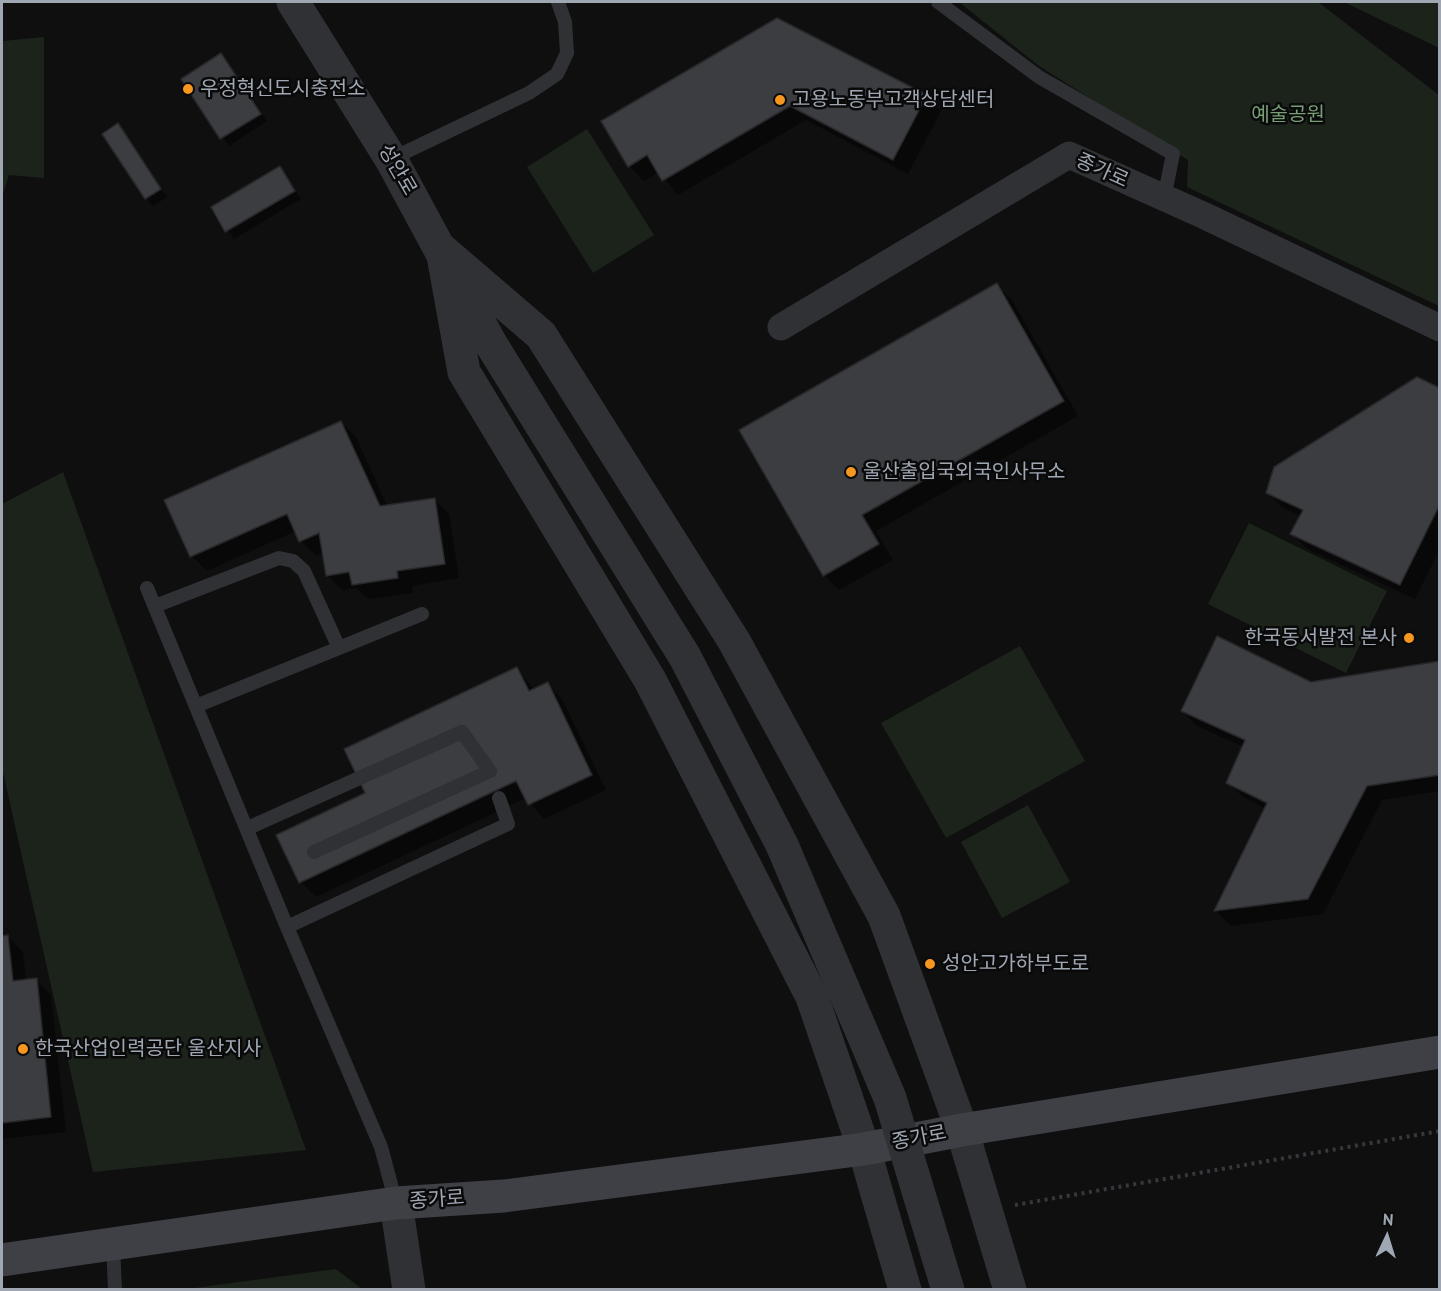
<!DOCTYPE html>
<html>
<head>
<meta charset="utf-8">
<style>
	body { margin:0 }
	#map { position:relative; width:1441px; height:1291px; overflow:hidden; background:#0f0f10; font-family:"PT Sans",sans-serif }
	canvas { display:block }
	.frame { position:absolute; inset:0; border:3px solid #9fa7b2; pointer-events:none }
	.north { position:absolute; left:1357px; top:1207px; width:60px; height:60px; -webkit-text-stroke:4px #0a0a0b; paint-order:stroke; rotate:4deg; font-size:16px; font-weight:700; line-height:24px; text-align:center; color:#9fa7b2 }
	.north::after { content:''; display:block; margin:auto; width:21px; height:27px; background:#9fa7b2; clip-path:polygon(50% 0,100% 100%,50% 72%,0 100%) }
</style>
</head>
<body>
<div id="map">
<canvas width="1441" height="1291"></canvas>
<div class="frame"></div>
<div class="north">N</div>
</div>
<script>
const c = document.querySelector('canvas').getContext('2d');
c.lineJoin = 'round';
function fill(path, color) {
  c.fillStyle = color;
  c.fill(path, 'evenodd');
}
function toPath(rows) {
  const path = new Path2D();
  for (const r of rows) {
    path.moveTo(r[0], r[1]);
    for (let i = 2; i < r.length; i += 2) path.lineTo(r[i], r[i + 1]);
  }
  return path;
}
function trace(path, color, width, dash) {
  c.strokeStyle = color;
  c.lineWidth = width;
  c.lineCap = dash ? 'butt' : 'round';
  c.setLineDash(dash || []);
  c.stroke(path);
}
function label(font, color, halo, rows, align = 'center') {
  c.font = font + ' "PT Sans","Noto Sans KR",sans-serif';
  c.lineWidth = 5;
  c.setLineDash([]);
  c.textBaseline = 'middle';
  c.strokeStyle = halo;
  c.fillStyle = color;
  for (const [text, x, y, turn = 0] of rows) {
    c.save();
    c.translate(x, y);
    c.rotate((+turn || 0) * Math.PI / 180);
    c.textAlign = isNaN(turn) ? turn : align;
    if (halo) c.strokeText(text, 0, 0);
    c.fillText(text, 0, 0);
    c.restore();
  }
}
fill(toPath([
	[959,2,1318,2,1439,95,1439,306,1187,187,1188,160,1039,66],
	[1344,2,1439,2,1439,48],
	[44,37,44,178,9,175,2,197,2,41],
	[587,129,654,235,593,273,527,167],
	[63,472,306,1150,93,1172,2,768,2,504],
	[1249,523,1387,591,1346,673,1208,604],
	[1020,646,1085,761,946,838,881,723],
	[1028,805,1070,882,1002,918,961,842],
	[336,1269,362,1289,187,1289]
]), '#1b231b');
fill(toPath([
	[777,19,926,96,941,111,908,174,806,120,678,195,659,172,644,181,629,166],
	[221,55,267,121,229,146,183,80],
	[118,125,167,197,153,206,146,198],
	[280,168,301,199,234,239,213,207],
	[997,285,1012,300,1078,416,876,531,893,560,839,590,824,575],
	[1440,390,1440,549,1415,599,1307,549,1292,534,1301,516,1283,508,1268,493],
	[341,422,356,437,387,506,434,499,449,514,459,578,412,586,413,593,368,599,356,588,342,590,327,575,323,552,316,556,301,541,296,531,207,571,192,556],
	[1440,662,1440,791,1382,800,1323,914,1231,926,1216,911,1265,808,1243,797,1228,782,1244,747,1197,726,1182,711,1311,683],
	[517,669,535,690,547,684,562,699,606,790,544,819,526,798,316,897,301,882,278,835,367,793],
	[2,937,8,937,23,952,26,981,36,980,51,995,66,1132,2,1139]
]), '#0007');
const building = toPath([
	[777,18,927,95,893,160,790,106,662,181,647,155,628,167,601,121,777,18],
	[221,53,261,114,220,139,181,79,221,53],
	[118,123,161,189,145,199,102,134,118,123],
	[280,166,295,191,225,232,211,207,280,166],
	[997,283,1064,401,862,515,879,544,823,576,739,430,997,283],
	[1417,377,1440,388,1440,504,1400,585,1290,534,1303,510,1266,493,1274,467,1417,377],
	[341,421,380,506,435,498,445,564,397,571,398,578,352,585,349,572,326,576,319,533,299,542,287,514,190,557,164,500,341,421],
	[1217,636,1311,682,1440,661,1440,775,1367,786,1308,899,1214,911,1267,803,1226,783,1245,740,1181,711,1217,636],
	[517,667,529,691,548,682,592,775,528,805,516,781,299,883,276,835,365,793,344,749,517,667],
	[8,935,13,981,37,978,51,1117,2,1123,2,936,8,935]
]);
fill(building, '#3b3d40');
trace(building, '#29292c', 1.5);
trace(toPath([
	[1015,1205,1440,1131]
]), '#36383c', 4, [3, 4.5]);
trace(toPath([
	[938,2,1039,77,1173,154,1164,198],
	[391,159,529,93,557,74,567,53,565,22,558,2],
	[147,588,287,927,381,1147,396,1203],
	[155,606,279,558,293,561,304,571,339,648,196,706],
	[339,648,422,614],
	[248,828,462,732,490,771,314,852],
	[287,927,508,824,499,798],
	[113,1245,115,1290]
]), '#303135', 14);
trace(toPath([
	[781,327,1069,155,1205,216,1440,328]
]), '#303135', 27);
trace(toPath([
	[293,2,391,159,491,344],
	[442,250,541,335,734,641,884,916,962,1130,1010,1290],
	[442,250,464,372,650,680,812,997,864,1149,905,1290],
	[396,1203,409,1290]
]), '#303135', 33);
trace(toPath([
	[2,1260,396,1203,504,1196,864,1149,962,1130,1440,1052]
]), '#3e4045', 33);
trace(toPath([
	[491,344,685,657,782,845,890,1098,948,1290]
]), '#303135', 33);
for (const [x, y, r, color] of [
	[188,89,6,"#f8971f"],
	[780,100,6,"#f8971f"],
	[851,472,6,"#f8971f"],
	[1409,638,6,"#f8971f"],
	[930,964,6,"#f8971f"],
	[23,1049,6,"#f8971f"]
]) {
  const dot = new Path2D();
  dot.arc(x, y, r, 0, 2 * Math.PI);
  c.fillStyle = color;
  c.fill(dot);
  trace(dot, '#0a0a0b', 2);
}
label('20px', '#9fa7b2', '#0a0a0b', [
	["우정혁신도시충전소",200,89],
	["고용노동부고객상담센터",792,100],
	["울산출입국외국인사무소",863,472],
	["한국동서발전 본사",1397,638,"right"],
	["성안고가하부도로",942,964],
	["한국산업인력공단 울산지사",35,1049]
], 'left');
label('20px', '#779e75', '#0a0a0b', [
	["예술공원",1288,115]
]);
label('20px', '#9fa7b2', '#0a0a0b', [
	["성안로",397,170,60],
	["종가로",1102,171,24],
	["종가로",919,1138,-11],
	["종가로",437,1200,-4]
]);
</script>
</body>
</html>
